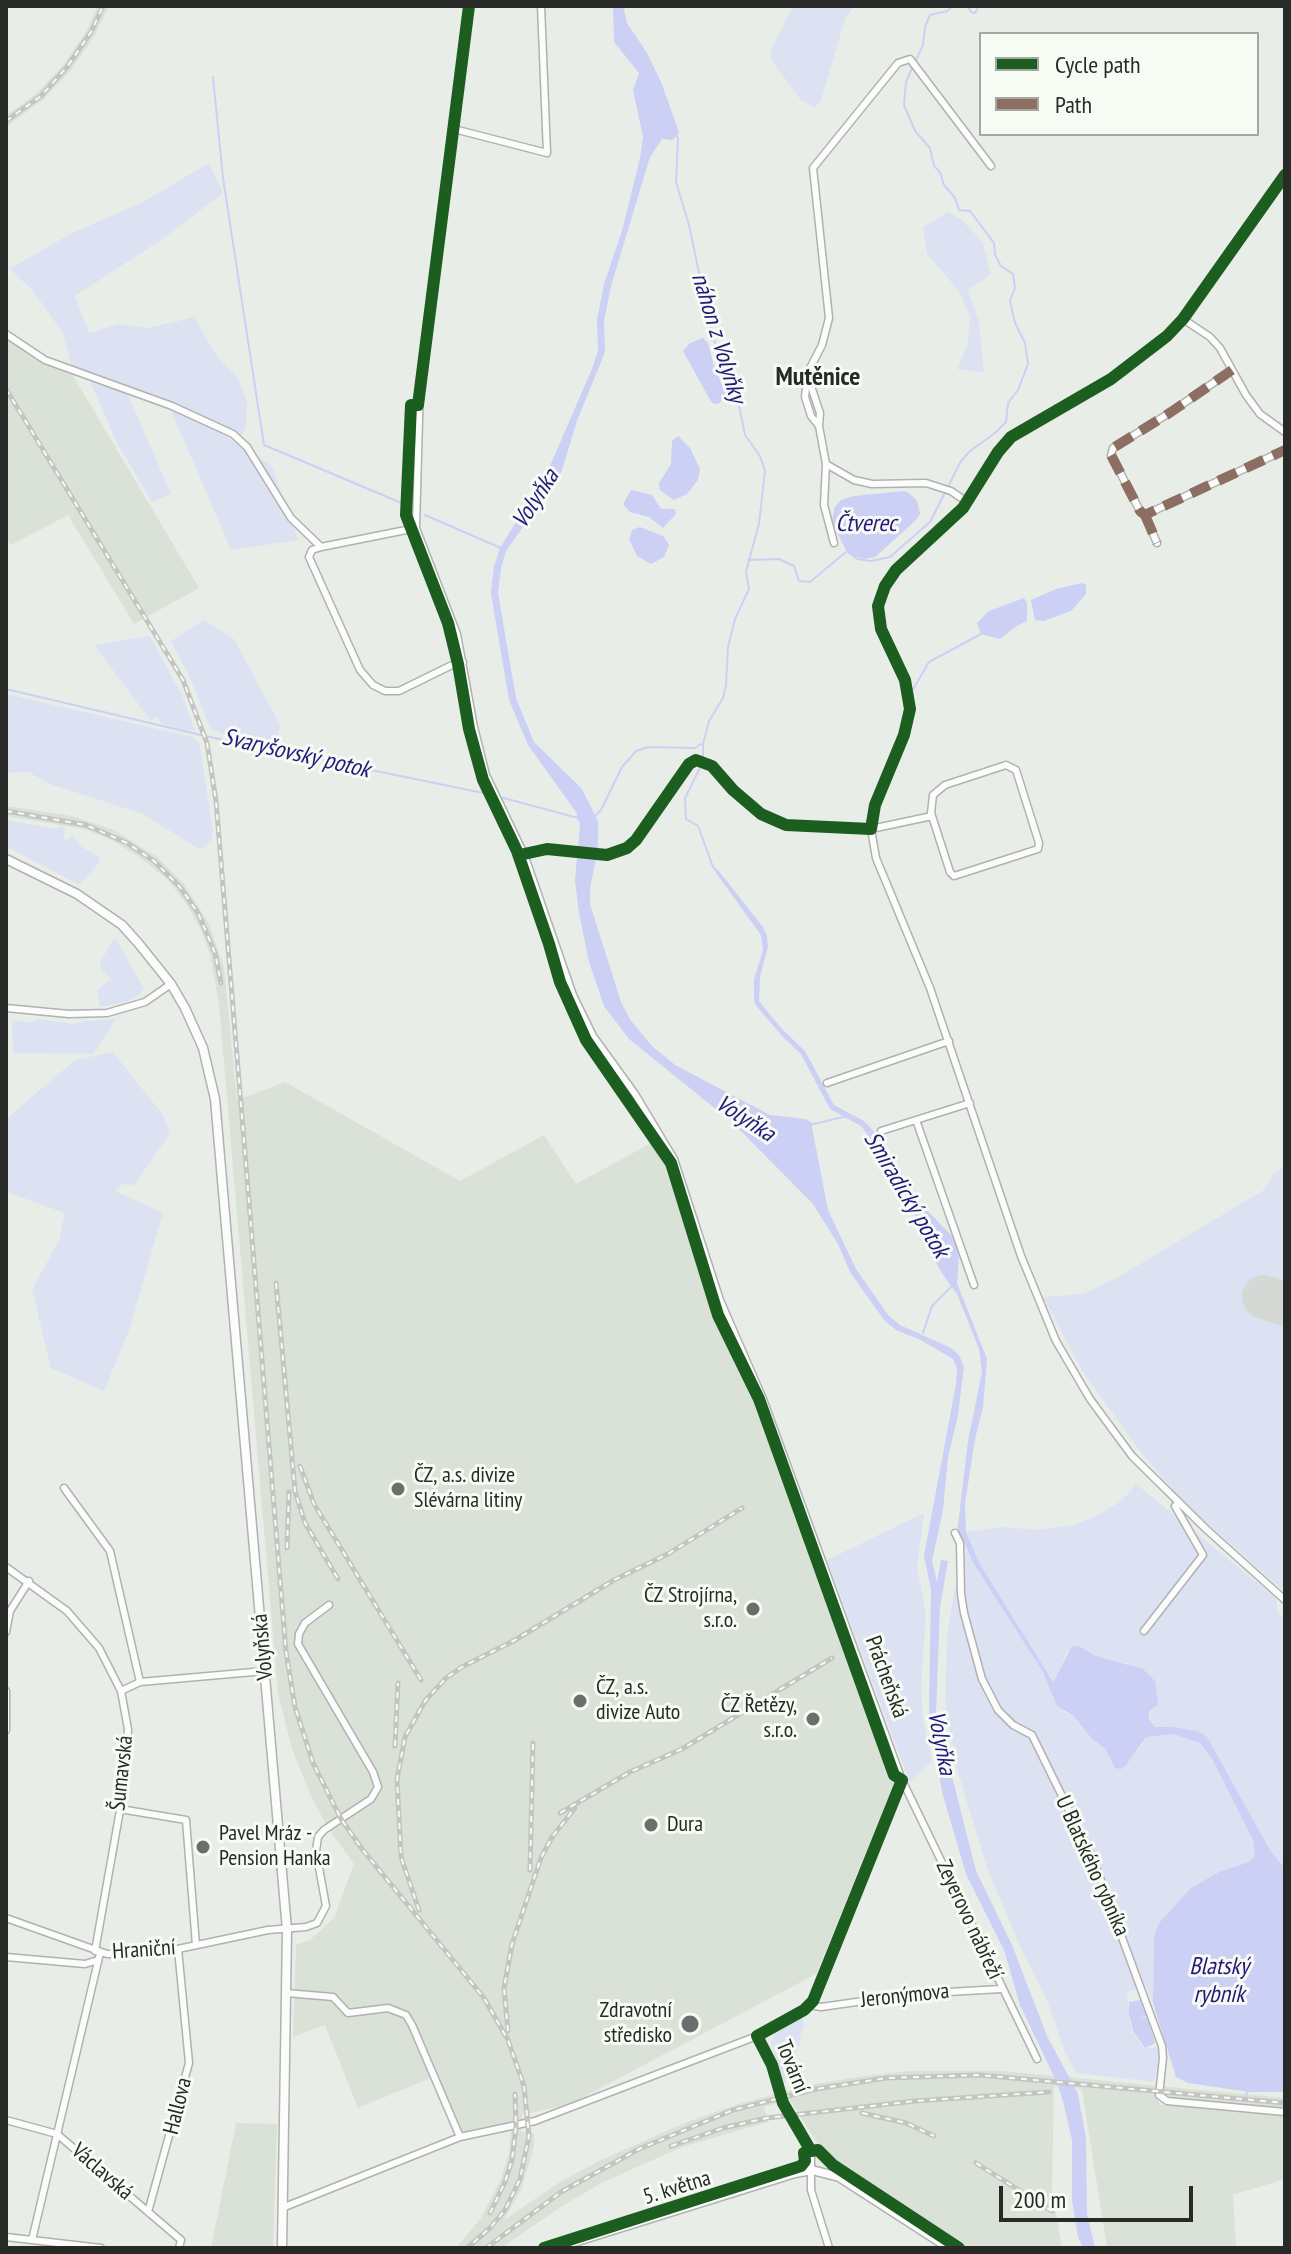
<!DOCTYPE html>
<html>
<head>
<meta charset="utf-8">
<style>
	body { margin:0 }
	#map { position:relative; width:1291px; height:2254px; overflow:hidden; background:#e9ede8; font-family:"PT Sans Narrow",sans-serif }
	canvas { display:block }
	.frame { position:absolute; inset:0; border:8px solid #282a27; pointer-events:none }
	.legend { position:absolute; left:979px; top:32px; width:280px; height:104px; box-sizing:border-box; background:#f6fcf3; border:2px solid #a4a8a1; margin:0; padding:10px 14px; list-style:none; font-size:24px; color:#282a27 }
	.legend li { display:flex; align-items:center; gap:16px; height:40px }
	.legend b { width:40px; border:2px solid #a4a8a1 }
	.scale { position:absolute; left:999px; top:2186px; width:194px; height:36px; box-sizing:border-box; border:4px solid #282a27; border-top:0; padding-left:10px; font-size:24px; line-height:28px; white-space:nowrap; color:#282a27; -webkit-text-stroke:6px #f6fcf3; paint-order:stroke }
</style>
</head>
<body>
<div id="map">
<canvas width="1291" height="2254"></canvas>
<div class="frame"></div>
<ul class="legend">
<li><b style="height:10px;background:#1b5e20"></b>Cycle path</li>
<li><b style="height:10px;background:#8d6e63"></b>Path</li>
</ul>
<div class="scale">200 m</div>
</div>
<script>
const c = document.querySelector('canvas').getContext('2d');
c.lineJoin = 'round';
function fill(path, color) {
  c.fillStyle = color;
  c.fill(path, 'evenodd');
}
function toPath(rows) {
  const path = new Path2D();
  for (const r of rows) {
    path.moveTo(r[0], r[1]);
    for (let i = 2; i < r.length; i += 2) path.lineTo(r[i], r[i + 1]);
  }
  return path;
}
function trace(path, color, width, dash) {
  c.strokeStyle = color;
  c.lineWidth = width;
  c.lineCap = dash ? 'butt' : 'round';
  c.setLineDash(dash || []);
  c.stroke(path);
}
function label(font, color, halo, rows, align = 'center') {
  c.font = font + ' "PT Sans Narrow",sans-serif';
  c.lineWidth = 6;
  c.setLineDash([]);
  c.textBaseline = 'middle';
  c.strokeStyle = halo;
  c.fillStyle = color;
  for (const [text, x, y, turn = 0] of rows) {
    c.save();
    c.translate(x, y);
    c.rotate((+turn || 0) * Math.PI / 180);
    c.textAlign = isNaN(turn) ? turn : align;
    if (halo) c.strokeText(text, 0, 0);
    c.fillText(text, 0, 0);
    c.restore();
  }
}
fill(toPath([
	[98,6,109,6,95,35,71,70,44,99,6,127,6,116,38,92,64,64,87,30],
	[6,335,72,374,199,588,134,624,68,515,11,545,6,537],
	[6,806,72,816,114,830,157,857,184,884,209,924,224,968,237,1100,285,1082,460,1181,544,1135,576,1184,655,1141,669,1162,718,1318,757,1400,895,1782,816,1974,570,2104,522,2115,521,2132,534,2133,534,2146,522,2188,504,2220,560,2182,599,2161,687,2122,742,2103,815,2084,865,2076,909,2071,1002,2071,1285,2098,1285,2108,1155,2096,1161,2105,1208,2106,1285,2114,1285,2179,1233,2195,1236,2248,1107,2248,1082,2089,1054,2086,1052,2190,1062,2248,959,2248,870,2193,828,2160,790,2100,764,2107,768,2122,682,2147,601,2183,559,2208,501,2248,456,2248,481,2218,501,2179,509,2153,512,2121,462,2132,438,2075,358,2108,325,2025,293,2037,296,1945,310,1940,334,1918,354,1864,328,1828,311,1796,292,1749,278,1693,219,1004,210,954,200,928,185,902,168,880,138,856,110,839,84,829,6,816],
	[236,2123,277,2124,273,2248,211,2248]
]), '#dae1d7');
fill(toPath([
	[793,6,855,6,845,19,821,101,814,108,800,99,772,61,770,51],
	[209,163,223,193,164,238,75,296,89,333,118,324,148,328,194,317,218,358,237,377,247,402,246,428,240,439,191,413,72,368,63,333,33,291,10,269,70,234,145,201],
	[948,212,961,219,982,241,991,274,968,290,979,321,984,372,957,369,967,346,970,317,959,291,927,254,923,227],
	[89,379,127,392,171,494,152,502,117,443],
	[169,406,205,423,272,466,298,540,231,550],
	[204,620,234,639,280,725,277,748,233,738,210,728,193,684,171,641],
	[150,636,182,695,195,730,183,730,161,723,156,716,151,721,94,645],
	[6,694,193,737,199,742,202,760,213,831,211,840,203,848,197,848,143,814,50,784,28,772,6,773],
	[6,820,57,829,62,825,65,829,64,841,73,836,82,847,99,857,100,862,79,885,6,846],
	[115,937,144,989,139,995,126,1002,100,1007,97,990,111,979,101,969,100,962],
	[37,1019,74,1024,84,1021,116,1019,93,1054,13,1053,12,1022,14,1020,30,1023],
	[113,1052,163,1115,170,1134,134,1185,123,1184,115,1191,163,1213,130,1328,104,1391,51,1368,32,1290,59,1240,65,1213,6,1192,6,1119,75,1060],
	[1285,1167,1285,1592,1183,1502,1140,1451,1084,1374,1043,1297,1083,1294,1120,1276,1264,1190,1274,1173],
	[1135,1483,1276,1598,1278,1612,1285,1622,1285,1868,1271,1852,1229,1778,1197,1731,1174,1727,1155,1727,1127,1663,1120,1664,1096,1656,1081,1647,1067,1652,1053,1682,980,1564,966,1532,1002,1527,1038,1530,1073,1525,1098,1515,1118,1503,1132,1490],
	[924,1513,917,1567,926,1613,921,1687,923,1718,932,1761,910,1783,827,1560],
	[967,1550,1043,1672,1064,1712,1074,1716,1092,1739,1137,1752,1146,1737,1154,1736,1173,1734,1201,1743,1212,1759,1253,1840,1255,1856,1249,1862,1219,1872,1191,1888,1154,1936,1153,2003,1146,1987,1127,1992,1131,2030,1143,2047,1154,2048,1159,2045,1161,2049,1154,2082,1076,2073,1065,2052,1046,1998,1019,1944,987,1868,958,1772,945,1708,947,1636,954,1593],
	[802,2017,804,2024,800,2036,802,2038,783,2087,771,2041,776,2031]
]), '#dde2f3');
fill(toPath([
	[613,6,626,6,624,10,627,23,647,53,661,82,679,132,673,140,662,139,650,157,611,286,604,321,605,352,577,421,561,473,506,551,501,568,498,593,516,698,534,742,582,789,598,821,598,849,590,888,590,904,621,1002,631,1021,652,1046,675,1065,770,1115,805,1119,811,1122,828,1210,856,1269,888,1315,900,1325,951,1348,959,1355,964,1367,958,1415,948,1457,943,1510,932,1561,937,1582,941,1560,948,1561,940,1607,936,1713,976,1871,1012,1945,1047,2036,1078,2094,1086,2139,1087,2214,1095,2248,1083,2248,1078,2237,1072,2201,1072,2140,1064,2105,1058,2085,1020,2005,1004,1950,966,1874,942,1792,931,1726,929,1713,931,1590,924,1556,956,1384,957,1368,953,1359,921,1340,896,1330,884,1320,850,1272,838,1244,813,1204,733,1123,629,1039,604,1006,589,962,579,913,575,880,580,825,576,812,528,745,509,700,491,593,494,566,500,548,549,468,592,369,598,351,597,320,604,284,622,231,640,158,643,137,633,90,639,73,614,42],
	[703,338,708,343,713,363,727,397,718,404,712,403,709,398,683,351,690,343],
	[678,436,690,448,700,469,698,480,687,494,674,500,660,490,659,483,671,464,672,441],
	[631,490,652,495,661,509,675,509,676,514,663,528,649,517,630,512,623,504],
	[904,491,909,493,917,501,920,514,916,520,875,557,863,559,848,554,832,523,834,508,841,500,854,496],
	[640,527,663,536,669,545,664,557,651,564,637,556,629,539,632,530],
	[1082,583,1086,585,1086,594,1071,611,1044,621,1035,620,1031,600,1056,589],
	[1024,598,1027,603,1027,621,1015,627,1000,639,981,634,977,623,989,611],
	[718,870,763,927,767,936,768,947,760,977,759,1001,782,1029,805,1051,834,1105,864,1121,878,1136,920,1203,954,1238,959,1258,957,1283,987,1359,983,1407,975,1439,965,1503,966,1532,980,1564,1053,1682,1072,1646,1081,1647,1096,1656,1143,1669,1155,1681,1158,1704,1149,1711,1149,1718,1155,1727,1174,1727,1197,1731,1207,1737,1271,1852,1285,1868,1285,2092,1249,2092,1216,2087,1188,2083,1176,2077,1153,2003,1154,1936,1159,1923,1191,1888,1219,1872,1249,1862,1255,1856,1253,1840,1212,1759,1200,1743,1173,1734,1146,1737,1126,1765,1121,1769,1115,1768,1105,1748,1092,1739,1074,1716,1057,1706,1043,1672,974,1564,961,1536,957,1533,968,1441,982,1372,979,1349,957,1294,943,1275,927,1247,912,1209,883,1156,861,1126,830,1109,801,1054,783,1037,757,1007,754,1001,754,980,763,950,761,935,716,873],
	[1140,2000,1147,2016,1137,2019,1147,2017,1155,2043,1145,2048,1133,2031,1129,2013,1129,2002]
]), '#cbd0f4');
trace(toPath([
	[968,6,971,12,975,13,979,6],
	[915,62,923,45,925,27,930,15,947,11,953,6],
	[213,77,223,178,264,445,404,504],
	[676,133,678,139,676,182,689,225,711,330,726,377,738,401,745,435,760,456,765,471,759,524,749,560],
	[425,515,501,548],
	[851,554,857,559,871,561,890,557,930,522,961,461,970,451,995,433,1006,422,1008,403,1018,390,1028,364,1025,343,1015,323,1010,301,1015,288,1013,274,1001,266,995,255,994,243,970,211,959,210,955,198,944,185,940,172,934,166,930,148,915,131,904,105,906,82,912,68],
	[6,689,205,736,493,795],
	[912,691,929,662,981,634],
	[703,760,703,744,709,721,723,698,726,685,728,647,735,619,749,589,746,572,749,560,779,559,794,566,799,581,810,582,846,552],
	[701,766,685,798,686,819,698,826,713,867,718,873],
	[500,797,578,818],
	[594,817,601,810,622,767,636,751,648,747,695,748,701,744],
	[810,1125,847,1116],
	[923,1333,932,1306,953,1285],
	[1246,2100,1247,2090]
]), '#cbd0f4', 2);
trace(toPath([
	[1264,1297,1285,1304]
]), '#d6d8d6', 44);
const minor = toPath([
	[469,6,420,383,416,528,457,634,474,727,486,775,524,854,573,995,593,1036,635,1094,674,1159,720,1300,763,1399,902,1780,1037,2059],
	[454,129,547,153,541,6],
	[1285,175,1183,319,1167,336,1111,379,1011,437,998,452,963,508,896,570,885,586,878,606,881,629,905,680,910,709,904,735,875,805,871,829,876,858,930,988,1021,1256,1056,1341,1090,1399,1132,1456,1206,1529,1285,1600],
	[1183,319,1210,337,1220,348,1246,395,1260,414,1285,432],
	[6,334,45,360,172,406,233,434,247,447,291,518,321,547],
	[1232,370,1171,412,1113,448,1111,455,1140,511,1145,515,1149,513,1285,450],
	[807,378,805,397,811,416,819,426],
	[826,464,824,505,834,543],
	[967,502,951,491,926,483,872,484,854,480,826,464,819,426,820,413,807,374,822,345,829,318,813,168,898,63,910,59,991,166],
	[1145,515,1157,543],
	[416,528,321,547,312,550,309,557,360,670,373,685,385,691,399,691,452,665,463,662],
	[1006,765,1016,770,1039,843,1038,849,954,876,950,872,931,813,933,795,945,785,1006,765],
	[524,854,547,849,607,855,627,848,636,840,689,764,696,760,712,766,733,790,761,814,786,825,871,829,932,816],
	[6,1008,69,1014,107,1013,145,1002,171,984],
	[827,1083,949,1041],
	[916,1120,974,1285],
	[881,1131,970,1103],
	[64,1488,110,1551,140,1682],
	[955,1533,960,1543,961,1594,964,1613,982,1679,998,1710,1013,1725,1032,1735,1093,1859,1162,2046,1163,2058,1159,2095,1167,2101,1285,2112],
	[6,1567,67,1611,99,1648,121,1691,128,1729,125,1782,95,1951],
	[1144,1631,1203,1555,1175,1506,1179,1502],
	[6,1632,10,1611,29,1581],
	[6,1691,6,1730],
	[121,1691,140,1682,265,1671],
	[120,1809,186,1820,196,1945],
	[6,1918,107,1954,145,1954,178,1949,268,1930,306,1927,317,1923,326,1906,316,1851,318,1837,324,1830,371,1799,378,1787,373,1772,298,1644,299,1634,305,1623,329,1605],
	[6,1957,85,1964,98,1960],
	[286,1993,333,1997,348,2013,388,2008,406,2015,412,2025,460,2137],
	[810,2005,821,2007,913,1994,1001,1989],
	[757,2036,772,2065,783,2103,811,2151,811,2190,829,2248],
	[6,2120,57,2134,181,2240,179,2248],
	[282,2208,460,2137,535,2121,757,2036,804,2010,813,2001,902,1780],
	[148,2212,189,2063,178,1949],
	[6,2237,101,2248],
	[32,2240,100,1953]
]);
const major = toPath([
	[6,859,77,894,122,925,139,944,171,984,185,1008,203,1048,215,1099,287,1930,282,2248],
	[555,2248,795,2173,812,2170,839,2177,949,2248]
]);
trace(minor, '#afb2ae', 9);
trace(major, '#afb2ae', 11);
trace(minor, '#fcfcfc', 6);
trace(major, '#fcfcfc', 8);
const rail = toPath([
	[6,121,41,96,67,67,91,32,103,6],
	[6,389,183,680,207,743,216,801,286,1652,295,1707,313,1763,341,1819,362,1849,484,1998,508,2040,524,2086,529,2136,520,2179,505,2210,490,2228,467,2248],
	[6,811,86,825,127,843,154,861,180,887,198,913,215,953,221,983],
	[276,1283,295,1491,305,1523,338,1579],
	[300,1466,314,1504,421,1680],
	[287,1548,289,1492],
	[395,1746,398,1683],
	[560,1813,630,1772,682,1749,832,1658],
	[530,1870,533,1743],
	[419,1910,401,1857,397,1779,405,1737,425,1701,446,1678,462,1667,515,1640,614,1580,668,1554,742,1508],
	[508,2031,504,1988,512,1944,541,1858,552,1837,575,1808],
	[862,2113,906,2123,934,2136],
	[671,2146,723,2128,767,2118,915,2101,1049,2092],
	[976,2163,1052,2211],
	[490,2213,505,2182,512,2160,516,2126,515,2094],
	[486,2248,561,2192,639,2149,733,2110,816,2089,886,2078,980,2075,1285,2103]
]);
trace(rail, '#c4c4c3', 5);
trace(rail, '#f6fcf3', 2, [6]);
trace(toPath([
	[1232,370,1171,412,1113,448,1111,455,1140,511,1145,515,1149,513,1285,450],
	[1145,515,1157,543]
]), '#8d6e63', 10, [20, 10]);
trace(toPath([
	[469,6,418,405,411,405,406,515,448,623,458,664,469,729,483,780,517,851,549,944,560,982,586,1040,671,1163,718,1315,759,1399,894,1775,902,1780,813,2001,804,2010,757,2036,772,2065,783,2103,811,2151],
	[524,854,547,849,607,855,627,848,636,840,689,764,696,760,712,766,733,790,761,814,786,825,871,829,875,805,904,735,910,709,905,680,881,629,878,606,885,586,896,570,963,508,998,452,1011,437,1111,379,1167,336,1183,319,1285,175],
	[811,2151,818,2150,833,2165,959,2248],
	[544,2248,801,2166,805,2161,804,2153,811,2151]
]), '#1b5e20', 12);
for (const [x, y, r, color] of [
	[398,1489,8,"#6c6e6b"],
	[753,1609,8,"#6c6e6b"],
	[580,1701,8,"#6c6e6b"],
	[813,1719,8,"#6c6e6b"],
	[651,1825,8,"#6c6e6b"],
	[203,1847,8,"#6c6e6b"],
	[690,2024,10,"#6c6e6b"]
]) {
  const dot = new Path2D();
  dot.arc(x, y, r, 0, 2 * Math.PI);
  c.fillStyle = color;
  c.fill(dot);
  trace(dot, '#f6fcf3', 3);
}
label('22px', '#282a27', '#f6fcf3', [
	["ČZ, a.s. divize",414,1476],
	["Slévárna litiny",414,1501],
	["ČZ Strojírna,",737,1596,"right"],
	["s.r.o.",737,1621,"right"],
	["ČZ, a.s.",596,1688],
	["divize Auto",596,1713],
	["ČZ Řetězy,",797,1706,"right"],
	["s.r.o.",797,1731,"right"],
	["Dura",667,1825],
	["Pavel Mráz -",219,1834],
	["Pension Hanka",219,1859],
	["Zdravotní",672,2011,"right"],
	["středisko",672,2036,"right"]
], 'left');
label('22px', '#282a27', '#f6fcf3', [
	["Volyňská",263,1647,-95],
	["Prácheňská",886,1677,70],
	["Šumavská",122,1773,-84],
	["U Blatského rybníka",1092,1866,66],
	["Zeyerovo nábřeží",969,1920,65],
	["Hraniční",144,1950,-4],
	["Jeronýmova",905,1996,-6],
	["Tovární",792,2067,68],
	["Hallova",178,2106,-76],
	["Václavská",102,2172,41],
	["5. května",677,2188,-17]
]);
label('italic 24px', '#27177a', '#f6fcf3', [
	["náhon z Volyňky",718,338,73],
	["Volyňka",536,499,-57],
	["Čtverec",866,524],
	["Svaryšovský potok",296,754,13],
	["Volyňka",745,1119,33],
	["Smiradický potok",906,1195,59],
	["Volyňka",941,1743,79],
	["Blatský",1219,1967],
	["rybník",1219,1995]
]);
label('bold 26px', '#282a27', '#f6fcf3', [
	["Mutěnice",818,378]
]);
</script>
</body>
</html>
